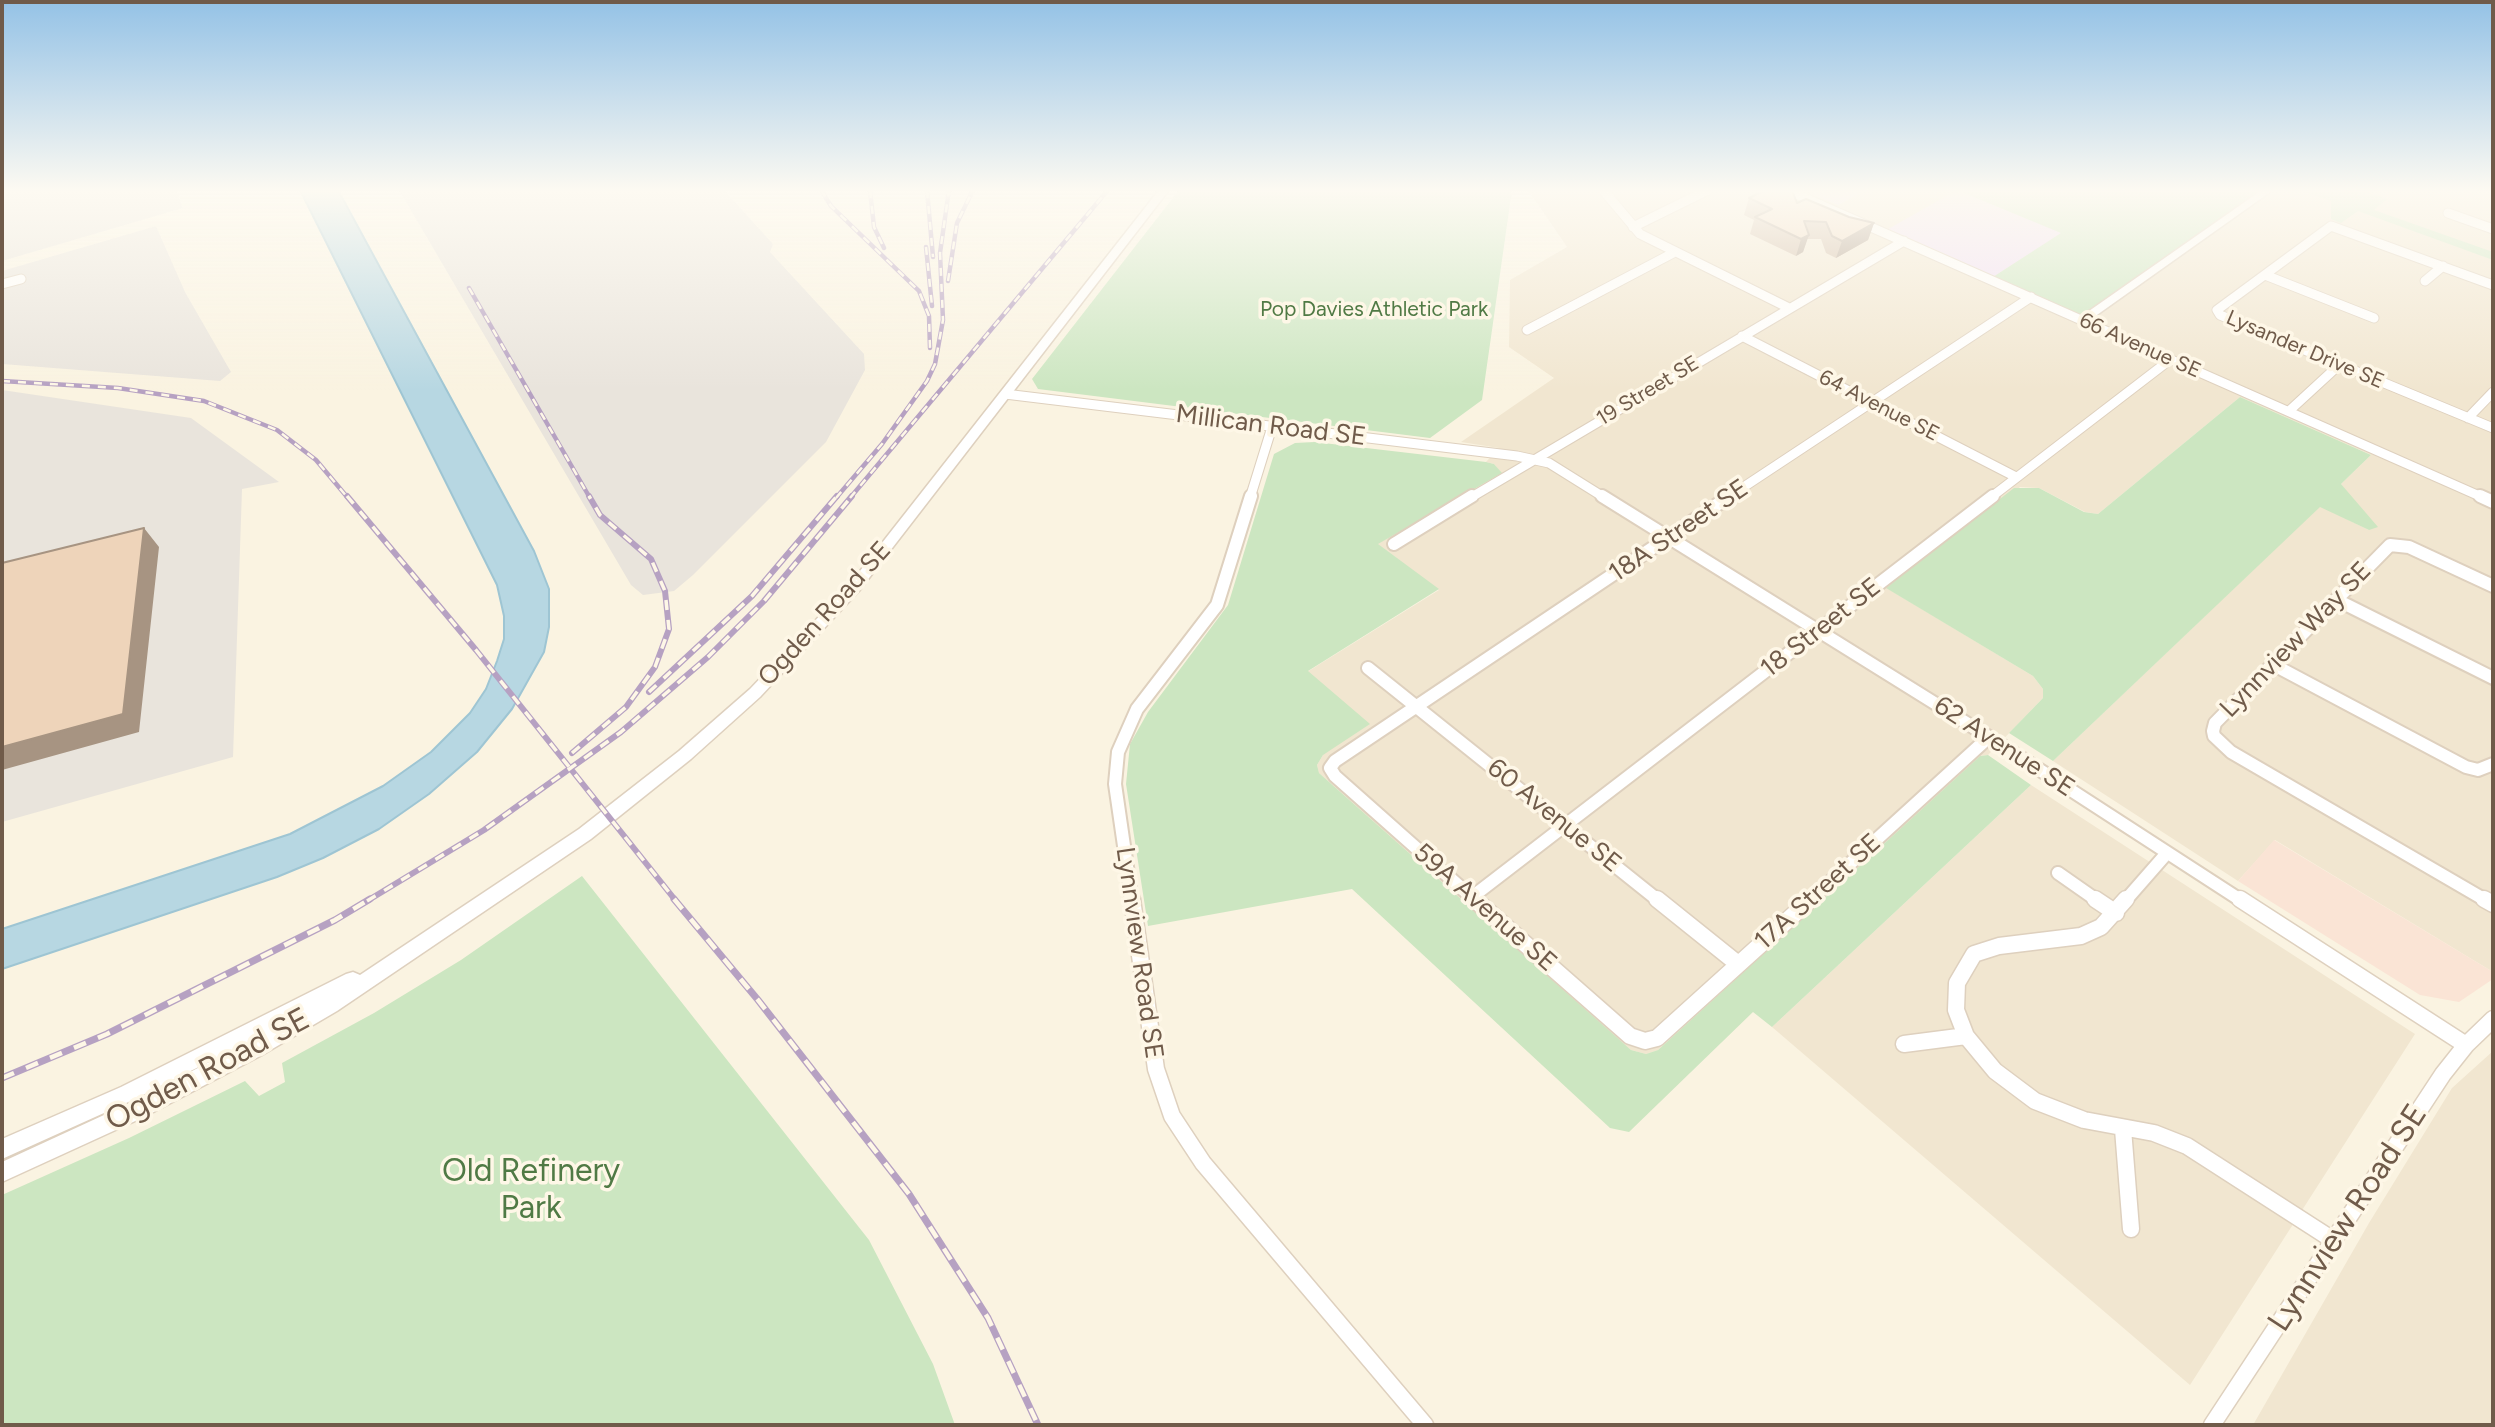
<!DOCTYPE html>
<html>
<head>
<meta charset="utf-8">
<style>
	body { margin:0 }
	#map { position:relative; width:2495px; height:1427px; overflow:hidden; background:#faf3e1; font-family:Figtree,sans-serif }
	canvas { display:block }
	.frame { position:absolute; inset:0; border:4px solid #705b4a; pointer-events:none }
</style>
</head>
<body>
<div id="map">
<canvas width="2495" height="1427"></canvas>
<div class="frame"></div>
</div>
<script>
const c = document.querySelector('canvas').getContext('2d');
c.lineJoin = 'round';
function fill(path, color) {
  c.fillStyle = color;
  c.fill(path, 'evenodd');
}
function toPath(rows) {
  const path = new Path2D();
  for (const r of rows) {
    path.moveTo(r[0], r[1]);
    for (let i = 2; i < r.length; i += 2) path.lineTo(r[i], r[i + 1]);
  }
  return path;
}
function trace(path, color, width, dash) {
  c.strokeStyle = color;
  c.lineWidth = width;
  c.lineCap = dash ? 'butt' : 'round';
  c.setLineDash(dash || []);
  c.stroke(path);
}
function label(font, color, halo, rows, align = 'center') {
  c.font = font + ' Figtree,sans-serif';
  c.lineWidth = 7;
  c.setLineDash([]);
  c.textBaseline = 'middle';
  c.strokeStyle = halo;
  c.fillStyle = color;
  for (const [text, x, y, turn = 0] of rows) {
    c.save();
    c.translate(x, y);
    c.rotate((+turn || 0) * Math.PI / 180);
    c.textAlign = isNaN(turn) ? turn : align;
    if (halo) c.strokeText(text, 0, 0);
    c.fillText(text, 0, 0);
    c.restore();
  }
}
fill(toPath([
	[1528,190,2493,190,2493,972,2275,840,2238,881,2053,761,2320,506,2369,530,2341,484,2371,455,2240,397,2098,514,2085,512,2039,488,2020,487,1887,588,2033,676,2043,689,2043,698,1988,755,1980,756,1658,1050,1646,1054,1631,1050,1616,1038,1319,773,1317,765,1323,755,1307,672,1439,590,1377,544,1501,473,1494,464,1486,462,1499,448,1461,442,1554,378,1509,347,1510,280,1567,247],
	[2031,785,2415,1034,2190,1385,1772,1027],
	[2493,1051,2493,1425,2253,1425,2369,1223,2452,1088]
]), '#f1e6d0');
fill(toPath([
	[2274,840,2493,972,2493,979,2459,1002,2420,995,2238,881]
]), '#fae4d5');
fill(toPath([
	[2,190,176,190,183,208,2,261],
	[399,190,724,190,773,244,770,252,864,354,865,370,826,442,693,575,674,591,643,595,631,585],
	[156,226,185,292,231,372,220,381,2,364,2,271],
	[2,390,191,418,279,482,242,489,233,757,2,822]
]), '#e9e4dc');
fill(toPath([
	[1802,190,1866,190,1838,205],
	[1957,190,2062,233,1990,279,1883,232]
]), '#f0def6');
fill(toPath([
	[1179,190,1512,190,1482,400,1430,438,1038,389,1032,379],
	[1957,190,2268,190,2083,320,1990,279,2061,233],
	[2299,190,2362,190,2387,199,2374,210,2493,252,2493,260,2358,211,2341,223,2331,219,2331,201],
	[2240,397,2371,455,2341,484,2378,527,2369,530,2320,507,2053,761,2009,733,2043,698,2043,689,2033,676,1886,588,2014,488,2039,488,2084,512,2098,514],
	[1315,442,1486,462,1494,464,1502,473,1378,544,1439,589,1308,671,1370,724,1323,755,1317,765,1319,773,1631,1050,1646,1054,1658,1050,1980,756,1988,755,2031,785,1772,1027,1753,1012,1629,1132,1610,1128,1352,889,1148,926,1126,784,1130,744,1148,712,1228,605,1274,454,1295,443],
	[582,876,869,1240,933,1364,955,1425,2,1425,2,1195,129,1138,245,1081,259,1096,285,1082,282,1063,374,1013,461,960]
]), '#cce6c1');
const water = toPath([
	[300,190,338,190,534,551,549,589,549,627,544,652,512,709,477,752,429,794,379,829,323,858,277,877,2,969,2,929,290,834,383,786,431,752,470,713,486,689,497,661,504,639,504,616,497,585,300,190]
]);
fill(water, '#b7d7e2');
trace(water, '#9ec5d3', 2);
const minorFar2 = toPath([
	[1603,190,1640,234,1789,308],
	[1787,190,2484,498],
	[2448,213,2493,229],
	[1633,227,1708,190],
	[2265,275,2374,318],
	[2425,281,2443,266],
	[2,284,21,279],
	[2493,285,2331,226,2217,310,2220,315,2493,428],
	[1527,330,1675,252],
	[1742,336,2016,477],
	[1005,394,1517,456,1549,463,1605,498],
	[2289,411,2339,365],
	[2468,418,2493,392],
	[1250,498,1272,427],
	[1470,498,1904,241],
	[1727,498,2031,297],
	[1990,498,2171,359]
]);
const minorFar1 = toPath([
	[1602,496,1989,737,2242,901],
	[2480,496,2493,502],
	[1394,544,1472,496],
	[2337,600,2493,678],
	[2274,665,2466,767,2478,770,2493,764],
	[1368,668,1659,901],
	[2058,873,2098,901],
	[1472,897,1993,496],
	[1132,901,1115,784,1118,752,1137,709,1217,605,1251,496],
	[1476,901,1335,776,1330,768,1335,761,1730,496],
	[1809,901,1989,737],
	[2125,901,2167,853],
	[2487,901,2231,752,2214,736,2213,731,2215,723,2390,545,2409,547,2493,586]
]);
const minor = toPath([
	[1132,899,1156,1069,1172,1116,1203,1163,1425,1425],
	[1474,899,1630,1036,1645,1041,1657,1038,1811,899],
	[1657,899,1738,964],
	[2095,899,2116,913],
	[2126,899,2101,927,2081,936,1999,946,1974,954,1957,983,1956,1010,1966,1036,1995,1071,2035,1101,2084,1120,2154,1133,2187,1146,2333,1240],
	[2240,899,2466,1045],
	[2484,899,2493,904],
	[1904,1044,1966,1036],
	[2123,1129,2131,1229],
	[2212,1425,2443,1074,2466,1045,2493,1019]
]);
const tertiary = toPath([
	[1159,190,1169,190,859,591,760,697,691,759,591,839,337,1011,262,1055,144,1117,2,1182,2,1162,130,1103,258,1037,135,1099,2,1159,2,1139,121,1087,346,974,353,972,360,975,579,829,679,751,750,689,849,585,1159,190],
	[2262,190,2273,190,2087,322,2079,322,2079,318,2262,190]
]);
trace(minorFar2, '#ded0be', 11);
trace(minorFar1, '#ded0be', 16);
trace(minor, '#ded0be', 19);
trace(tertiary, '#ded0be', 3);
trace(minorFar2, '#fff', 9);
trace(minorFar1, '#fff', 12);
trace(minor, '#fff', 16);
fill(tertiary, '#fff');
const railFar2 = toPath([
	[821,190,831,206,919,291,929,316,930,348],
	[870,190,874,227,884,248],
	[927,190,933,257],
	[926,247,932,306],
	[948,281,957,223,973,190],
	[469,288,590,498],
	[2,381,118,388,204,401,277,430,316,460,348,498],
	[836,498,882,444,927,381,935,364,943,320,940,253,949,190],
	[850,498,1108,190]
]);
const railFar1 = toPath([
	[347,496,476,650,676,901],
	[649,692,752,596,837,496],
	[572,753,626,707,655,667,669,629,665,591,651,559,600,515,589,496],
	[367,901,484,830,621,732,708,657,764,601,852,496]
]);
const rail = toPath([
	[674,899,758,1000,909,1194,988,1318,1038,1425],
	[2,1078,107,1034,335,920,370,899]
]);
trace(railFar2, '#b6a1c2', 4.5);
trace(railFar1, '#b6a1c2', 6);
trace(rail, '#b6a1c2', 7);
trace(railFar2, '#fef7e7', 2.5, [8]);
trace(railFar1, '#fef7e7', 3.5, [10]);
trace(rail, '#fef7e7', 4.5, [13]);
fill(toPath([
	[1749,198,1797,203,1849,217,1874,223,1868,240,1836,258,1826,253,1821,239,1807,239,1803,252,1796,256,1750,234,1754,220,1744,215]
]), '#cdb6a0');
fill(toPath([
	[1874,223,1868,240,1836,258,1842,241],
	[1809,235,1803,252,1796,256,1801,239],
	[144,528,159,547,139,732,2,770,2,747]
]), '#a79482');
const building = toPath([
	[1765,190,1792,190,1797,203,1806,199,1849,217,1874,223,1842,241,1832,236,1826,222,1804,221,1809,235,1801,239,1755,217,1772,209,1749,198,1765,190],
	[144,528,123,714,2,747,2,563,144,528]
]);
fill(building, '#eed4ba');
trace(building, '#a79482', 2);
const sky = c.createLinearGradient(0, 0, 0, 390);
sky.addColorStop(0, '#94c2e6');
sky.addColorStop(0.49, '#fdfaf2');
sky.addColorStop(1, '#fdfaf200');
c.fillStyle = sky;
c.fillRect(0, 0, 2495, 390);
label('21px', '#507a45', '#fef7e7', [
	["Pop Davies Athletic Park",1374,310]
]);
label('21px', '#705b4a', '#fef7e7', [
	["66 Avenue SE",2140,346,24],
	["Lysander Drive SE",2305,350,23],
	["19 Street SE",1648,391,-31],
	["64 Avenue SE",1879,406,27]
]);
label('26px', '#705b4a', '#fef7e7', [
	["Millican Road SE",1271,426,7],
	["18A Street SE",1679,531,-34],
	["Ogden Road SE",825,614,-48],
	["18 Street SE",1821,628,-38],
	["Lynnview Way SE",2296,640,-46],
	["62 Avenue SE",2004,747,33],
	["60 Avenue SE",1554,816,39],
	["17A Street SE",1818,892,-42],
	["59A Avenue SE",1485,908,41],
	["Lynnview Road SE",1139,953,82]
]);
label('32px', '#705b4a', '#fef7e7', [
	["Ogden Road SE",208,1070,-28],
	["Lynnview Road SE",2348,1218,-57]
]);
label('32px', '#507a45', '#fef7e7', [
	["Old Refinery",531,1172],
	["Park",531,1209]
]);
</script>
</body>
</html>
